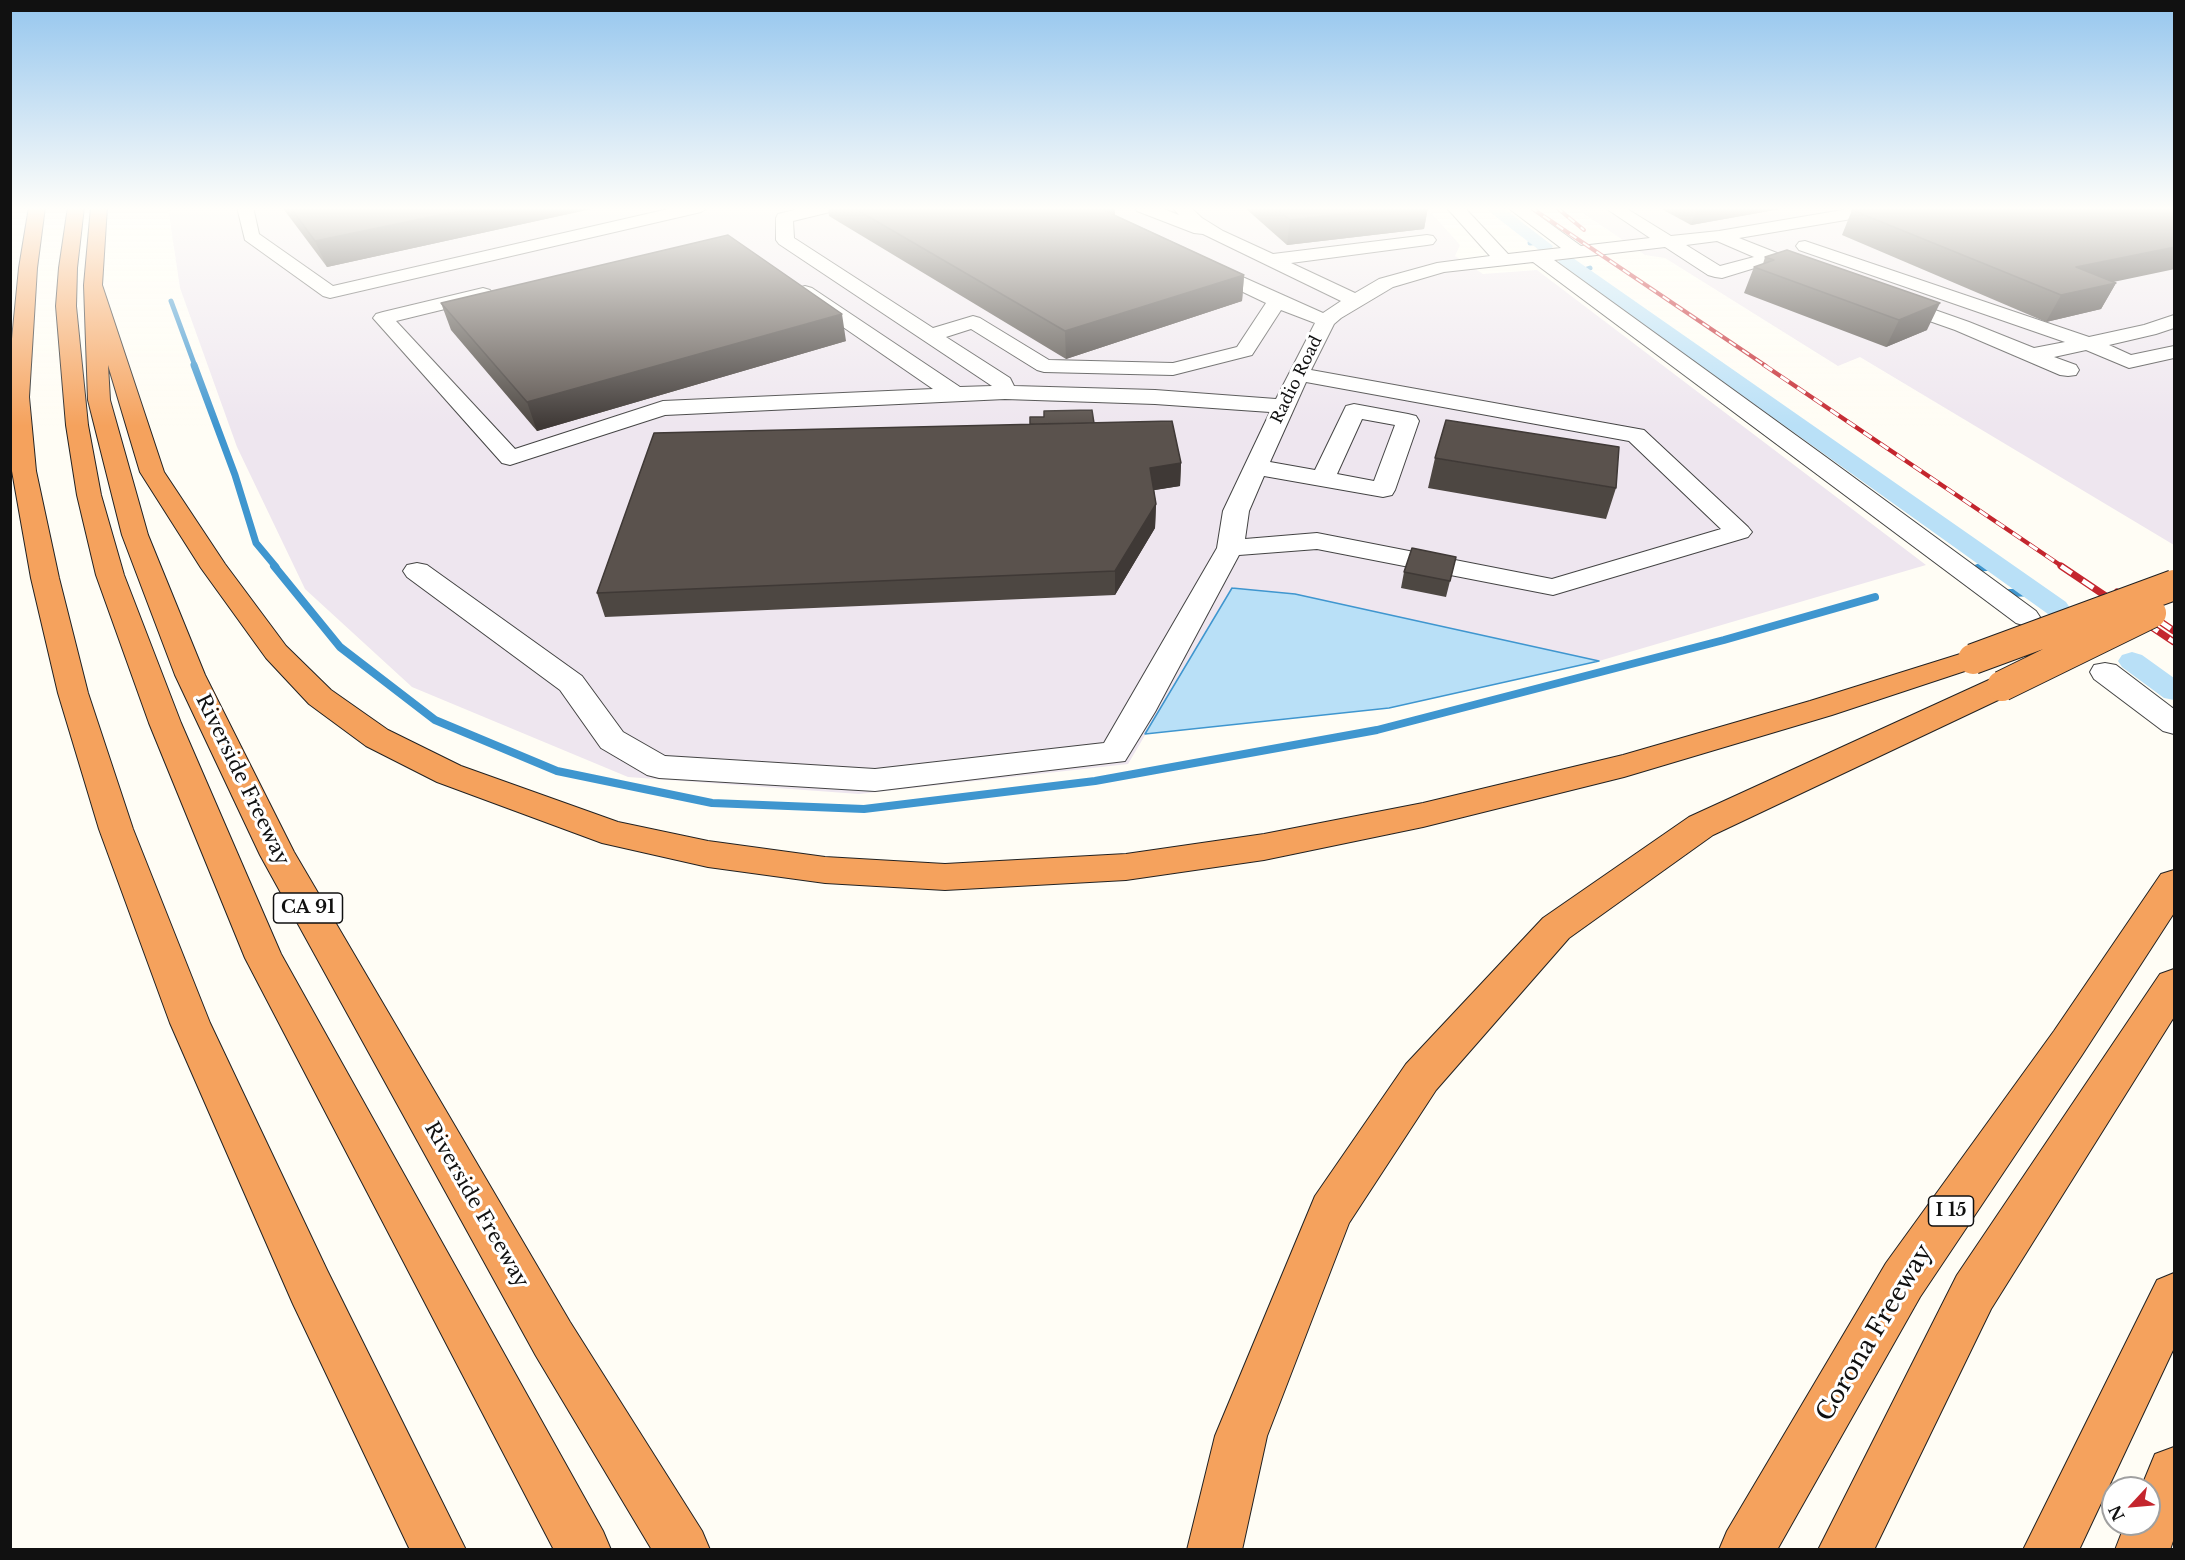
<!DOCTYPE html>
<html>
<head>
<meta charset="utf-8">
<style>
	body { margin:0 }
	#map { position:relative; width:2185px; height:1560px; overflow:hidden; background:#fffdf5; font-family:"Libre Baskerville",serif }
	canvas { display:block }
	.frame { position:absolute; inset:0; border:12px solid #111; pointer-events:none }
	.north { position:absolute; left:2101px; top:1476px; width:60px; height:60px; box-sizing:border-box; background:#fff; border:2px solid #a0a0a0; border-radius:50%; rotate:244deg; font-size:16px; font-weight:700; line-height:24px; text-align:center; color:#111 }
	.north::after { content:''; display:block; margin:auto; width:21px; height:27px; background:#c4262e; clip-path:polygon(50% 0,100% 100%,50% 72%,0 100%) }
</style>
</head>
<body>
<div id="map">
<canvas width="2185" height="1560"></canvas>
<div class="frame"></div>
<div class="north">N</div>
</div>
<script>
const c = document.querySelector('canvas').getContext('2d');
c.lineJoin = 'round';
function fill(path, color) {
  c.fillStyle = color;
  c.fill(path, 'evenodd');
}
function toPath(rows) {
  const path = new Path2D();
  for (const r of rows) {
    path.moveTo(r[0], r[1]);
    for (let i = 2; i < r.length; i += 2) path.lineTo(r[i], r[i + 1]);
  }
  return path;
}
function trace(path, color, width, dash) {
  c.strokeStyle = color;
  c.lineWidth = width;
  c.lineCap = dash ? 'butt' : 'round';
  c.setLineDash(dash || []);
  c.stroke(path);
}
function label(font, color, halo, rows, align = 'center') {
  c.font = font + ' "Libre Baskerville",serif';
  c.lineWidth = 6;
  c.setLineDash([]);
  c.textBaseline = 'middle';
  c.strokeStyle = halo;
  c.fillStyle = color;
  for (const [text, x, y, turn = 0] of rows) {
    c.save();
    c.translate(x, y);
    c.rotate((+turn || 0) * Math.PI / 180);
    c.textAlign = isNaN(turn) ? turn : align;
    if (halo) c.strokeText(text, 0, 0);
    c.fillText(text, 0, 0);
    c.restore();
  }
}
fill(toPath([
	[168,207,1426,207,1460,245,1455,256,1483,274,1537,270,1926,565,1599,661,1295,594,1232,588,1128,764,859,794,628,777,412,687,305,589,237,447,180,288],
	[1574,207,2174,207,2174,545,1860,357,1838,366,1665,258,1645,255]
]), '#eee6ef');
const water = toPath([
	[1232,588,1295,594,1599,661,1389,708,1145,734,1232,588]
]);
fill(water, '#b9e0f7');
trace(water, '#3f96cf', 1.5);
trace(toPath([
	[1530,243,1540,242],
	[1584,270,1590,268],
	[171,301,195,366]
]), '#3f96cf', 5);
trace(toPath([
	[194,365,235,475,256,543,276,567],
	[1983,567,1997,565]
]), '#3f96cf', 7);
trace(toPath([
	[274,566,340,647,435,720,557,771,712,803,864,809,1095,781,1377,730,1724,640,1875,597],
	[1978,568,1993,566],
	[2010,593,2035,592]
]), '#3f96cf', 8);
fill(toPath([
	[1483,207,1502,207,1553,246,1551,250,1545,251,1539,250,1483,207],
	[1567,257,1573,258,2066,602,2070,608,2066,614,2057,616,2048,614,1561,266,1558,262,1561,258,1567,257],
	[2132,652,2142,655,2174,678,2174,700,2164,698,2122,667,2118,661,2122,655,2132,652]
]), '#b9e0f7');
const minor = toPath([
	[237,207,253,207,259,234,333,286,677,207,709,207,701,212,330,298,323,296,245,240,237,207],
	[806,207,836,207,834,211,793,221,794,238,933,328,973,316,980,318,1049,360,1173,363,1237,347,1266,303,1197,270,1194,266,1197,262,1209,262,1323,313,1341,301,1203,234,1194,233,1137,211,1135,207,1159,207,1179,215,1172,207,1190,207,1202,218,1223,231,1273,254,1427,235,1433,236,1436,240,1433,244,1427,245,1291,263,1355,293,1379,279,1437,263,1490,256,1446,207,1464,207,1508,254,1561,248,1507,207,1527,207,1581,246,1650,238,1604,207,1624,207,1671,236,1719,231,1860,207,1901,207,1893,212,1739,238,1815,268,1817,272,1815,276,1808,278,1771,263,1722,278,1715,277,1708,275,1665,247,1554,260,1826,457,2036,611,2040,617,2036,623,2026,626,2016,623,1533,262,1444,272,1393,287,1341,318,1334,324,1311,370,1644,430,1748,527,1752,532,1748,537,1553,595,1317,549,1239,555,1155,712,1125,761,875,791,659,778,647,775,601,748,560,690,407,577,403,571,407,565,417,563,427,565,582,676,623,732,665,756,875,769,1104,743,1217,548,1223,511,1270,412,1155,404,1005,399,665,415,510,465,502,463,373,318,376,314,383,312,483,288,490,290,493,294,490,298,396,321,515,449,663,401,933,389,798,296,795,292,798,288,805,286,812,288,960,387,992,386,779,244,776,240,776,218,778,214,806,207],
	[1717,241,1754,257,1720,266,1686,245,1717,241],
	[1281,310,1315,323,1276,399,1155,390,1014,386,1010,378,946,337,971,329,1037,370,1044,372,1173,375,1252,355,1281,310],
	[1306,382,1629,441,1721,529,1552,579,1317,533,1245,539,1249,511,1264,476,1383,497,1392,495,1395,490,1419,421,1416,416,1408,414,1354,404,1346,406,1315,470,1270,462,1306,382],
	[1362,419,1395,425,1374,481,1337,474,1362,419],
	[1805,241,2089,337,2144,325,2174,315,2174,328,2156,334,2109,345,2131,355,2174,346,2174,358,2129,368,2086,350,2054,357,2076,365,2079,370,2076,375,2068,376,2060,375,1955,330,1884,305,1881,301,1884,297,1898,297,1969,322,2034,348,2065,342,1799,250,1796,246,1799,242,1805,241],
	[2105,663,2116,665,2174,709,2174,734,2163,731,2094,679,2090,672,2094,665,2105,663]
]);
const highway = toPath([
	[29,207,45,207,37,268,29,397,36,471,59,578,88,693,133,829,210,1023,327,1270,466,1550,410,1550,293,1304,170,1023,99,829,58,693,31,578,12,471,10,359,19,268,29,207],
	[68,207,84,207,77,268,76,306,88,425,101,495,124,575,181,723,281,954,603,1531,611,1550,554,1550,245,958,149,723,96,575,77,495,66,425,56,306,59,268,68,207],
	[91,207,107,207,102,285,164,472,225,564,286,646,331,690,388,730,461,766,618,822,708,841,825,857,945,864,1126,854,1264,834,1423,803,1623,755,1810,701,1973,650,1983,653,1988,659,1983,665,1832,715,1624,777,1423,827,1264,860,1126,880,945,890,825,883,708,867,602,843,437,782,366,746,309,704,266,658,201,568,140,472,108,365,110,400,148,535,205,675,294,852,570,1322,702,1531,710,1550,652,1550,536,1356,260,855,175,675,122,535,88,400,84,285,91,207],
	[2002,676,2013,679,2017,686,2013,693,1713,835,1569,938,1436,1090,1349,1223,1267,1436,1242,1550,1187,1550,1215,1436,1315,1196,1406,1064,1543,918,1689,817,1991,679,2002,676],
	[2174,870,2174,913,2082,1055,1920,1297,1777,1550,1719,1550,1727,1531,1886,1263,2054,1031,2161,874,2174,870],
	[2174,969,2174,1017,1991,1309,1874,1550,1818,1550,1957,1275,2160,974,2174,969],
	[2174,1273,2174,1348,2079,1550,2023,1550,2157,1280,2174,1273],
	[2174,1447,2174,1538,2170,1550,2115,1550,2125,1524,2149,1524,2149,1488,2141,1488,2155,1454,2174,1447]
]);
trace(minor, '#444', 2);
trace(highway, '#222', 2);
fill(minor, '#fff');
fill(highway, '#f5a25d');
const railFar2 = toPath([
	[1530,207,1766,366],
	[1556,207,1584,230]
]);
const railFar1 = toPath([
	[1764,365,2063,567]
]);
const rail = toPath([
	[2061,566,2174,642],
	[2117,592,2174,631]
]);
trace(railFar2, '#c4262e', 4);
trace(railFar1, '#c4262e', 4.5);
trace(rail, '#c4262e', 7);
trace(railFar2, '#fff', 2, [8]);
trace(railFar1, '#fff', 3, [10]);
trace(rail, '#fff', 4.5, [13]);
const highwayBridge = toPath([
	[1973,659,2174,585],
	[2002,686,2151,613]
]);
trace(highwayBridge, '#222', 32, []);
trace(highwayBridge, '#f5a25d', 30);
fill(toPath([
	[282,207,600,207,327,267],
	[828,207,1115,207,1115,215,1244,275,1242,301,1066,359,829,216],
	[1244,207,1428,207,1424,229,1287,245],
	[1658,207,1781,207,1780,209,1691,225],
	[1852,210,2114,282,2116,283,2101,309,2046,322,1842,235],
	[1787,250,1927,330,1886,347,1744,293,1754,267,1763,264,1765,257],
	[441,303,846,341,537,431,451,330],
	[1094,423,1181,463,1180,486,1154,490,1156,504,1155,528,1115,595,605,617,597,593],
	[1435,458,1616,488,1606,519,1428,488],
	[1456,557,1446,597,1401,588,1404,572]
]), '#4d4742');
fill(toPath([
	[478,207,600,207,327,267,315,241],
	[1112,207,1115,207,1114,231,1103,210],
	[1401,207,1428,207,1424,229,1287,245,1290,220],
	[1697,207,1781,207,1780,209,1691,225],
	[2175,247,2175,269,2061,293,2076,267],
	[1244,275,1242,301,1066,359,1065,331],
	[2116,283,2101,309,2046,322,2061,295],
	[1940,303,1927,330,1886,347,1899,320],
	[842,314,846,341,537,431,527,402],
	[1181,463,1180,486,1149,491,1150,468],
	[1156,504,1155,528,1115,595,1115,571]
]), '#3f3936');
const building = toPath([
	[290,207,478,207,315,241,290,207],
	[852,207,1112,207,1103,210,1244,275,1065,331,852,207],
	[1275,207,1401,207,1290,220,1275,207],
	[1868,207,2175,207,2175,247,2076,267,2116,283,2061,295,1852,210,1868,207],
	[728,235,842,314,527,402,441,303,728,235],
	[1787,250,1940,303,1899,320,1754,267,1774,260,1765,257,1787,250],
	[1092,410,1094,423,1030,424,1030,417,1044,417,1044,411,1092,410],
	[1446,420,1619,447,1616,488,1435,458,1446,420],
	[1172,421,1181,463,1150,468,1156,504,1115,571,597,593,654,433,1172,421],
	[1412,548,1456,557,1450,581,1404,572,1412,548]
]);
fill(building, '#5a524d');
trace(building, '#3f3936', 1.5);
const sky = c.createLinearGradient(0, 0, 0, 426);
sky.addColorStop(0, '#95c6ee');
sky.addColorStop(0.49, '#fffefa');
sky.addColorStop(1, '#fffefa00');
c.fillStyle = sky;
c.fillRect(0, 0, 2185, 426);
label('16px', '#111', '#fff', [
	["Radio Road",1297,380,-64]
]);
for (const [x, y, w] of [
	[308,908,69],
	[1951,1211,45]
]) {
  const box = new Path2D();
  box.roundRect(x - w / 2, y - 15, w, 30, 4.5);
  c.fillStyle = '#fff';
  c.fill(box);
  trace(box, '#111', 1.5);
}
label('bold 18px', '#111', null, [
	["CA 91",308,908],
	["I 15",1951,1211]
]);
label('20px', '#111', '#fff', [
	["Riverside Freeway",242,780,64],
	["Riverside Freeway",476,1205,60]
]);
label('24px', '#111', '#fff', [
	["Corona Freeway",1875,1333,-59]
]);
</script>
</body>
</html>
